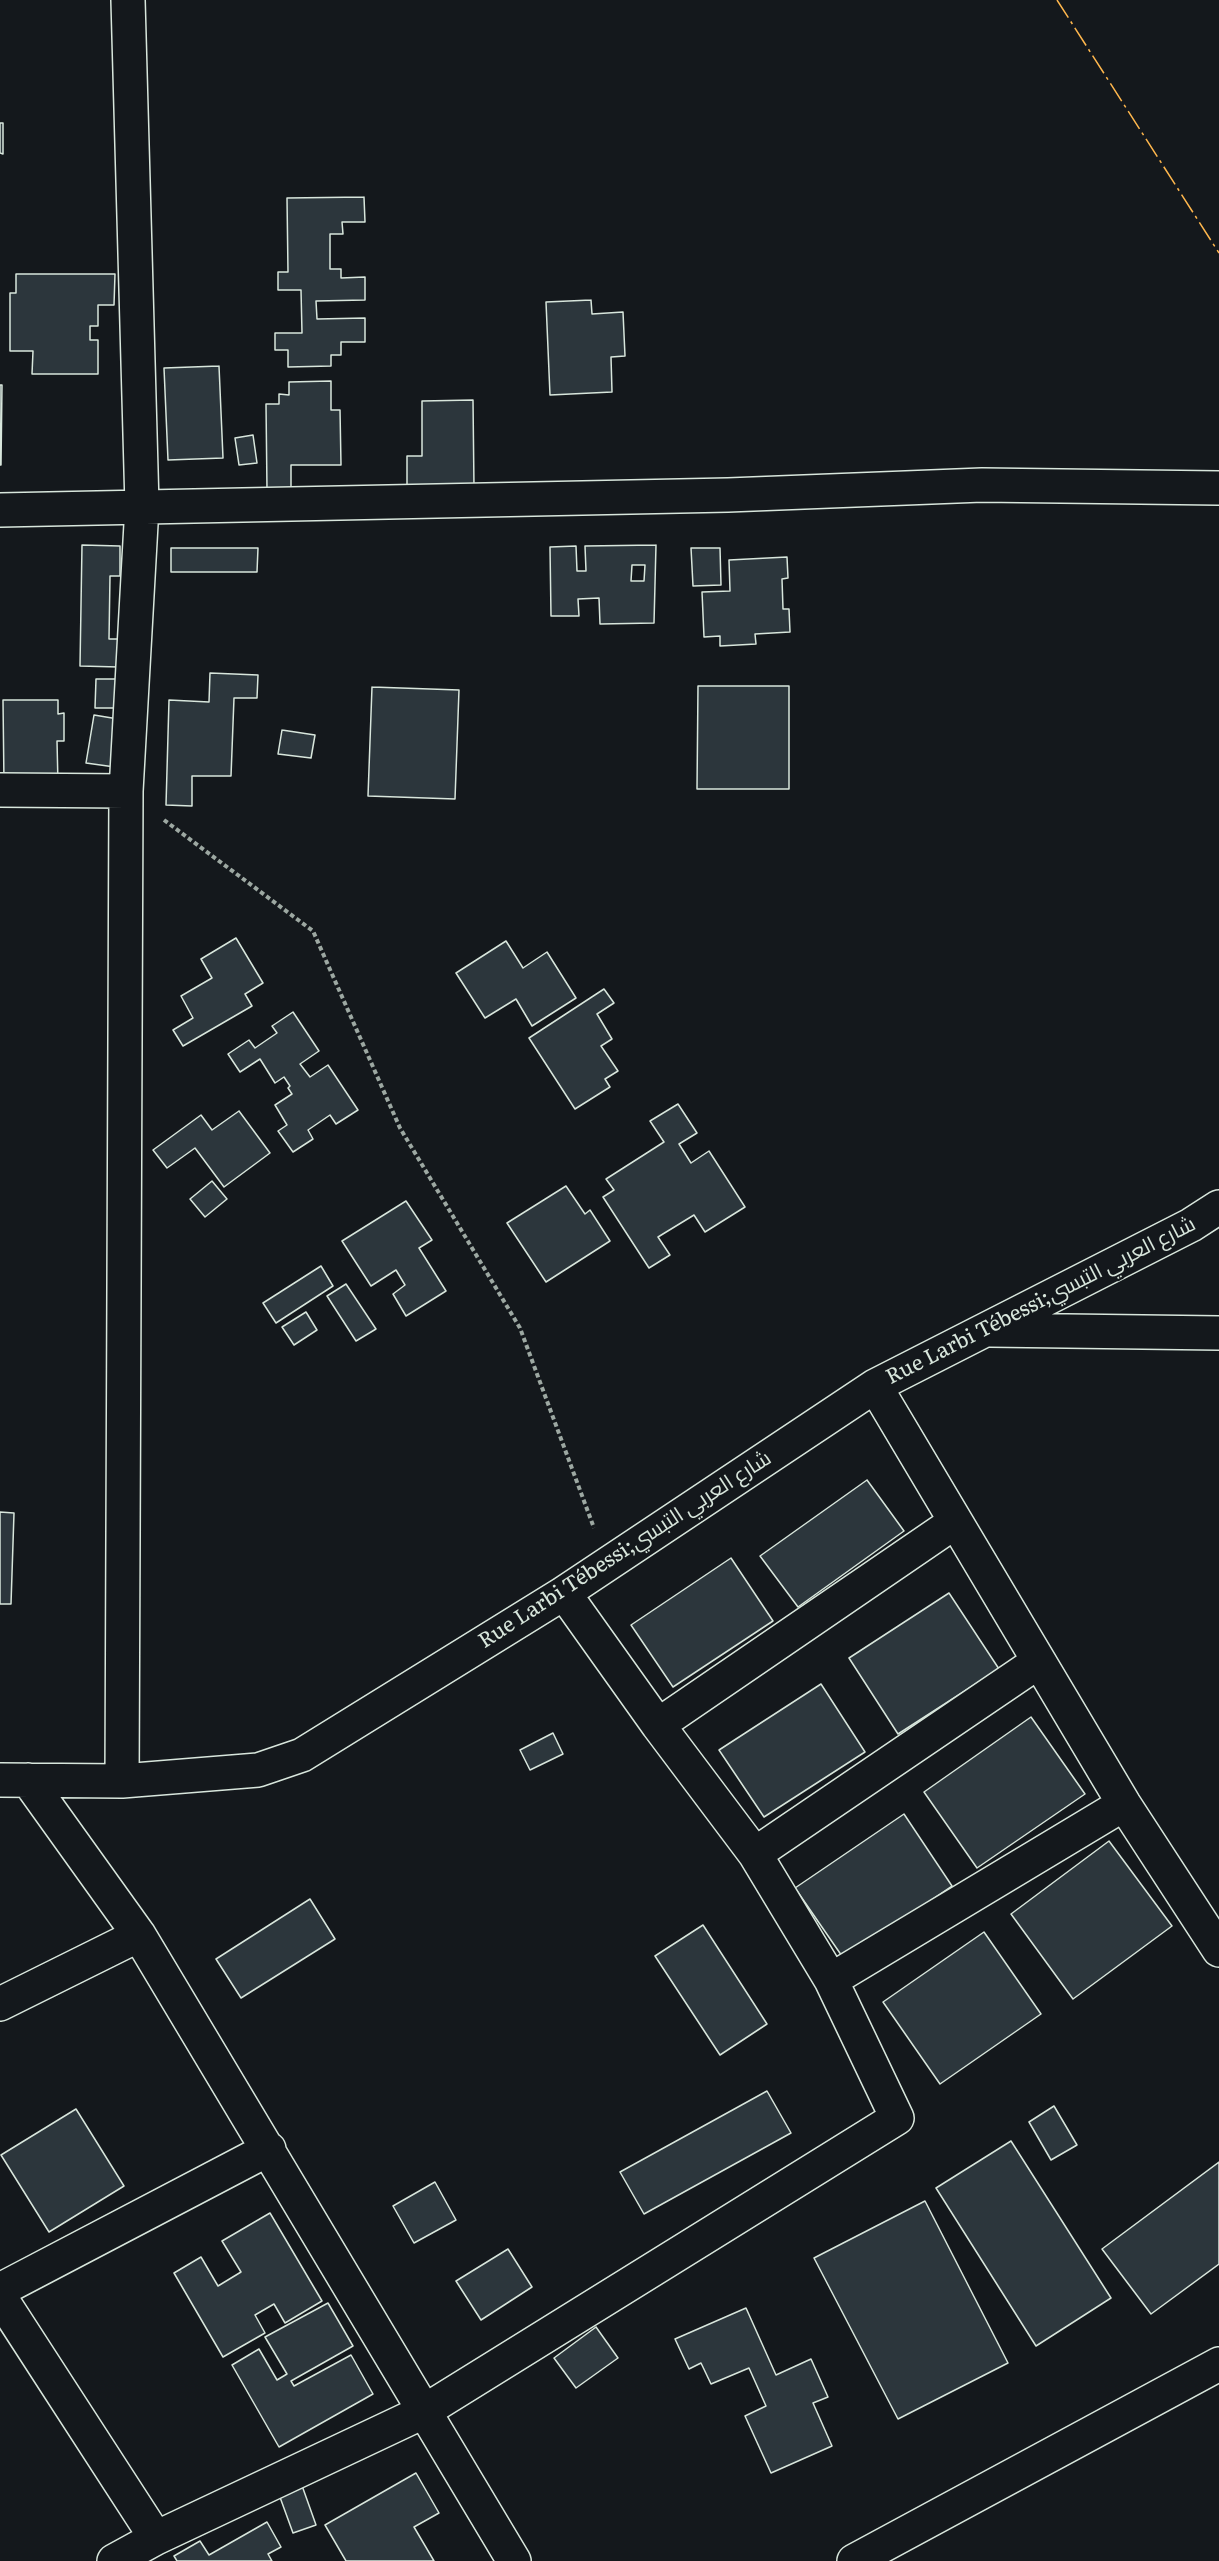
<!DOCTYPE html>
<html>
<head>
<meta charset="utf-8">
<style>
	body { margin:0 }
	canvas { display:block; background:#14181c }
</style>
</head>
<body>
<canvas width="1219" height="2561"></canvas>
<script>
const c = document.querySelector('canvas').getContext('2d');
c.lineJoin = 'round';
function fill(path, color) {
  c.fillStyle = color;
  c.fill(path, 'evenodd');
}
function toPath(rows) {
  const path = new Path2D();
  for (const r of rows) {
    path.moveTo(r[0], r[1]);
    for (let i = 2; i < r.length; i += 2) path.lineTo(r[i], r[i + 1]);
  }
  return path;
}
function trace(path, color, width, dash) {
  c.strokeStyle = color;
  c.lineWidth = width;
  c.lineCap = dash ? 'butt' : 'round';
  c.setLineDash(dash || []);
  c.stroke(path);
}
function label(font, color, halo, rows, align = 'center') {
  c.font = font + ' Literata,Cairo,serif';
  c.lineWidth = 4.5;
  c.setLineDash([]);
  c.textBaseline = 'middle';
  c.strokeStyle = halo;
  c.fillStyle = color;
  for (const [text, x, y, turn = 0] of rows) {
    c.save();
    c.translate(x, y);
    c.rotate((+turn || 0) * Math.PI / 180);
    c.textAlign = isNaN(turn) ? turn : align;
    if (halo) c.strokeText(text, 0, 0);
    c.fillText(text, 0, 0);
    c.restore();
  }
}
const building = toPath([
	[0,123,3,123,3,154,0,153,0,123],
	[364,197,365,222,342,222,343,234,330,234,330,269,341,269,341,278,365,277,365,300,316,301,317,319,365,318,365,342,341,342,341,355,331,355,331,366,288,367,288,350,275,350,275,333,302,333,301,290,278,290,278,272,288,272,287,198,364,197],
	[16,274,115,274,114,305,98,305,98,326,90,326,90,340,98,340,98,374,32,374,33,351,10,351,10,293,16,293,16,274],
	[591,300,592,314,623,312,625,356,611,357,612,392,550,395,546,302,591,300],
	[219,366,223,458,168,460,164,368,219,366],
	[331,381,331,410,340,410,341,465,291,465,291,490,267,490,266,404,279,404,279,394,289,395,289,382,331,381],
	[0,385,2,385,1,465,0,465,0,385],
	[473,400,474,488,407,490,407,456,422,456,422,401,473,400],
	[253,435,257,463,239,465,235,438,253,435],
	[82,545,120,546,120,576,110,576,109,639,119,639,119,667,80,666,82,545],
	[656,545,654,623,600,624,599,598,578,599,579,616,551,616,550,547,576,546,577,571,586,571,585,546,656,545],
	[632,565,645,565,644,581,631,581,632,565],
	[171,548,258,548,257,572,171,572,171,548],
	[691,548,720,548,721,585,693,586,691,548],
	[787,557,788,578,782,579,783,609,789,609,790,632,755,634,756,644,720,646,720,636,704,637,702,592,730,591,729,560,787,557],
	[210,673,258,675,257,698,234,698,231,776,192,776,192,806,166,805,169,700,209,702,210,673],
	[96,679,124,679,124,708,95,708,96,679],
	[698,686,789,686,789,789,697,789,698,686],
	[372,687,459,690,455,799,368,796,372,687],
	[3,700,58,700,58,714,64,713,64,741,57,741,58,784,4,784,3,700],
	[94,715,136,722,129,769,86,763,94,715],
	[282,730,315,735,311,758,278,754,282,730],
	[236,938,263,983,245,994,252,1006,183,1046,173,1030,193,1018,181,996,212,978,201,959,236,938],
	[506,941,523,968,547,952,576,998,532,1026,516,999,485,1018,456,973,506,941],
	[604,989,614,1003,597,1014,612,1039,601,1046,618,1071,605,1079,610,1087,575,1109,529,1038,604,989],
	[293,1012,319,1051,300,1064,310,1077,328,1065,358,1110,336,1124,330,1115,308,1130,313,1139,293,1152,278,1131,287,1125,275,1105,292,1094,288,1088,290,1086,284,1077,275,1083,260,1059,240,1072,228,1054,249,1040,255,1048,277,1033,272,1026,293,1012],
	[678,1104,697,1133,679,1144,691,1163,709,1151,745,1207,705,1232,694,1215,658,1237,670,1255,649,1268,603,1197,614,1190,606,1179,664,1142,650,1121,678,1104],
	[239,1111,270,1153,224,1187,195,1148,167,1168,153,1150,201,1115,212,1130,239,1111],
	[212,1181,227,1199,205,1217,190,1199,212,1181],
	[566,1186,585,1214,590,1210,610,1241,546,1282,507,1223,566,1186],
	[406,1201,432,1240,419,1248,446,1291,406,1316,393,1294,405,1285,396,1270,371,1286,342,1241,406,1201],
	[321,1266,333,1286,276,1323,263,1303,321,1266],
	[346,1284,376,1329,356,1341,327,1296,346,1284],
	[306,1312,317,1330,294,1345,282,1327,306,1312],
	[867,1480,904,1531,798,1607,760,1556,867,1480],
	[0,1512,14,1513,11,1604,0,1604,0,1512],
	[731,1558,773,1621,673,1687,631,1625,731,1558],
	[949,1593,999,1669,898,1734,849,1658,949,1593],
	[821,1684,865,1752,764,1817,719,1750,821,1684],
	[1031,1717,1085,1794,977,1868,924,1792,1031,1717],
	[553,1733,563,1754,530,1770,520,1750,553,1733],
	[904,1814,952,1886,844,1959,795,1888,904,1814],
	[1109,1841,1172,1926,1073,1999,1011,1914,1109,1841],
	[310,1899,335,1939,241,1998,216,1959,310,1899],
	[703,1925,767,2024,720,2055,655,1956,703,1925],
	[984,1932,1041,2014,940,2084,883,2002,984,1932],
	[767,2091,791,2133,644,2214,620,2172,767,2091],
	[1054,2106,1077,2145,1051,2160,1029,2122,1054,2106],
	[76,2109,124,2186,49,2232,1,2155,76,2109],
	[1011,2141,1111,2298,1036,2346,936,2188,1011,2141],
	[1219,2162,1219,2264,1151,2314,1102,2249,1219,2162],
	[435,2182,456,2220,414,2243,393,2206,435,2182],
	[925,2201,1008,2363,898,2419,814,2258,925,2201],
	[270,2213,322,2301,285,2323,274,2304,255,2315,265,2333,223,2357,174,2273,201,2257,218,2286,241,2272,222,2241,270,2213],
	[508,2249,532,2287,481,2320,456,2281,508,2249],
	[328,2303,353,2346,291,2381,294,2386,351,2355,373,2394,279,2447,232,2365,259,2349,277,2380,287,2374,265,2337,328,2303],
	[746,2308,776,2375,811,2359,828,2397,813,2403,832,2446,771,2473,745,2416,766,2406,749,2368,711,2384,701,2363,689,2369,675,2339,746,2308],
	[596,2327,618,2358,576,2388,554,2358,596,2327],
	[416,2473,439,2513,414,2527,434,2561,346,2561,325,2525,416,2473],
	[300,2480,316,2525,293,2533,277,2489,300,2480],
	[267,2522,281,2547,268,2554,272,2561,177,2561,174,2556,200,2541,209,2555,267,2522]
]);
fill(building, '#2c363c');
trace(building, '#d8e6dc', 1.5);
const minor = toPath([
	[0,510,728,495,982,485,1219,488],
	[0,790,126,791],
	[990,1330,1219,1333],
	[875,1386,1124,1804,1219,1950],
	[658,1725,955,1522],
	[0,1780,122,1781,258,1770,302,1755,564,1593,875,1386,1191,1225,1219,1207],
	[28,1780,139,1935,514,2561],
	[122,1781,126,791,142,506,128,0],
	[755,1854,1038,1662],
	[831,1980,1124,1804],
	[0,2004,139,1935],
	[0,2290,269,2149],
	[0,2297,156,2538],
	[114,2561,156,2538,423,2412,897,2118,831,1980,755,1854,658,1725,564,1593]
]);
const major = toPath([
	[854,2561,1219,2364]
]);
trace(minor, '#d8e6dc', 36);
trace(major, '#d8e6dc', 36);
trace(toPath([
	[164,820,313,931,400,1128,520,1328,594,1528]
]), '#9da8a2', 4, [4.5, 3]);
trace(minor, '#14181c', 33);
trace(major, '#14181c', 33);
trace(toPath([
	[1057,0,1219,253]
]), '#ffb74d', 1.5, [21, 4.5, 3, 4.5]);
label('21px', '#d8e6dc', '#14181c', [
	["Rue Larbi Tébessi;شارع العربي التبسي",1041,1301,-27],
	["Rue Larbi Tébessi;شارع العربي التبسي",625,1550,-33]
]);
</script>
</body>
</html>
